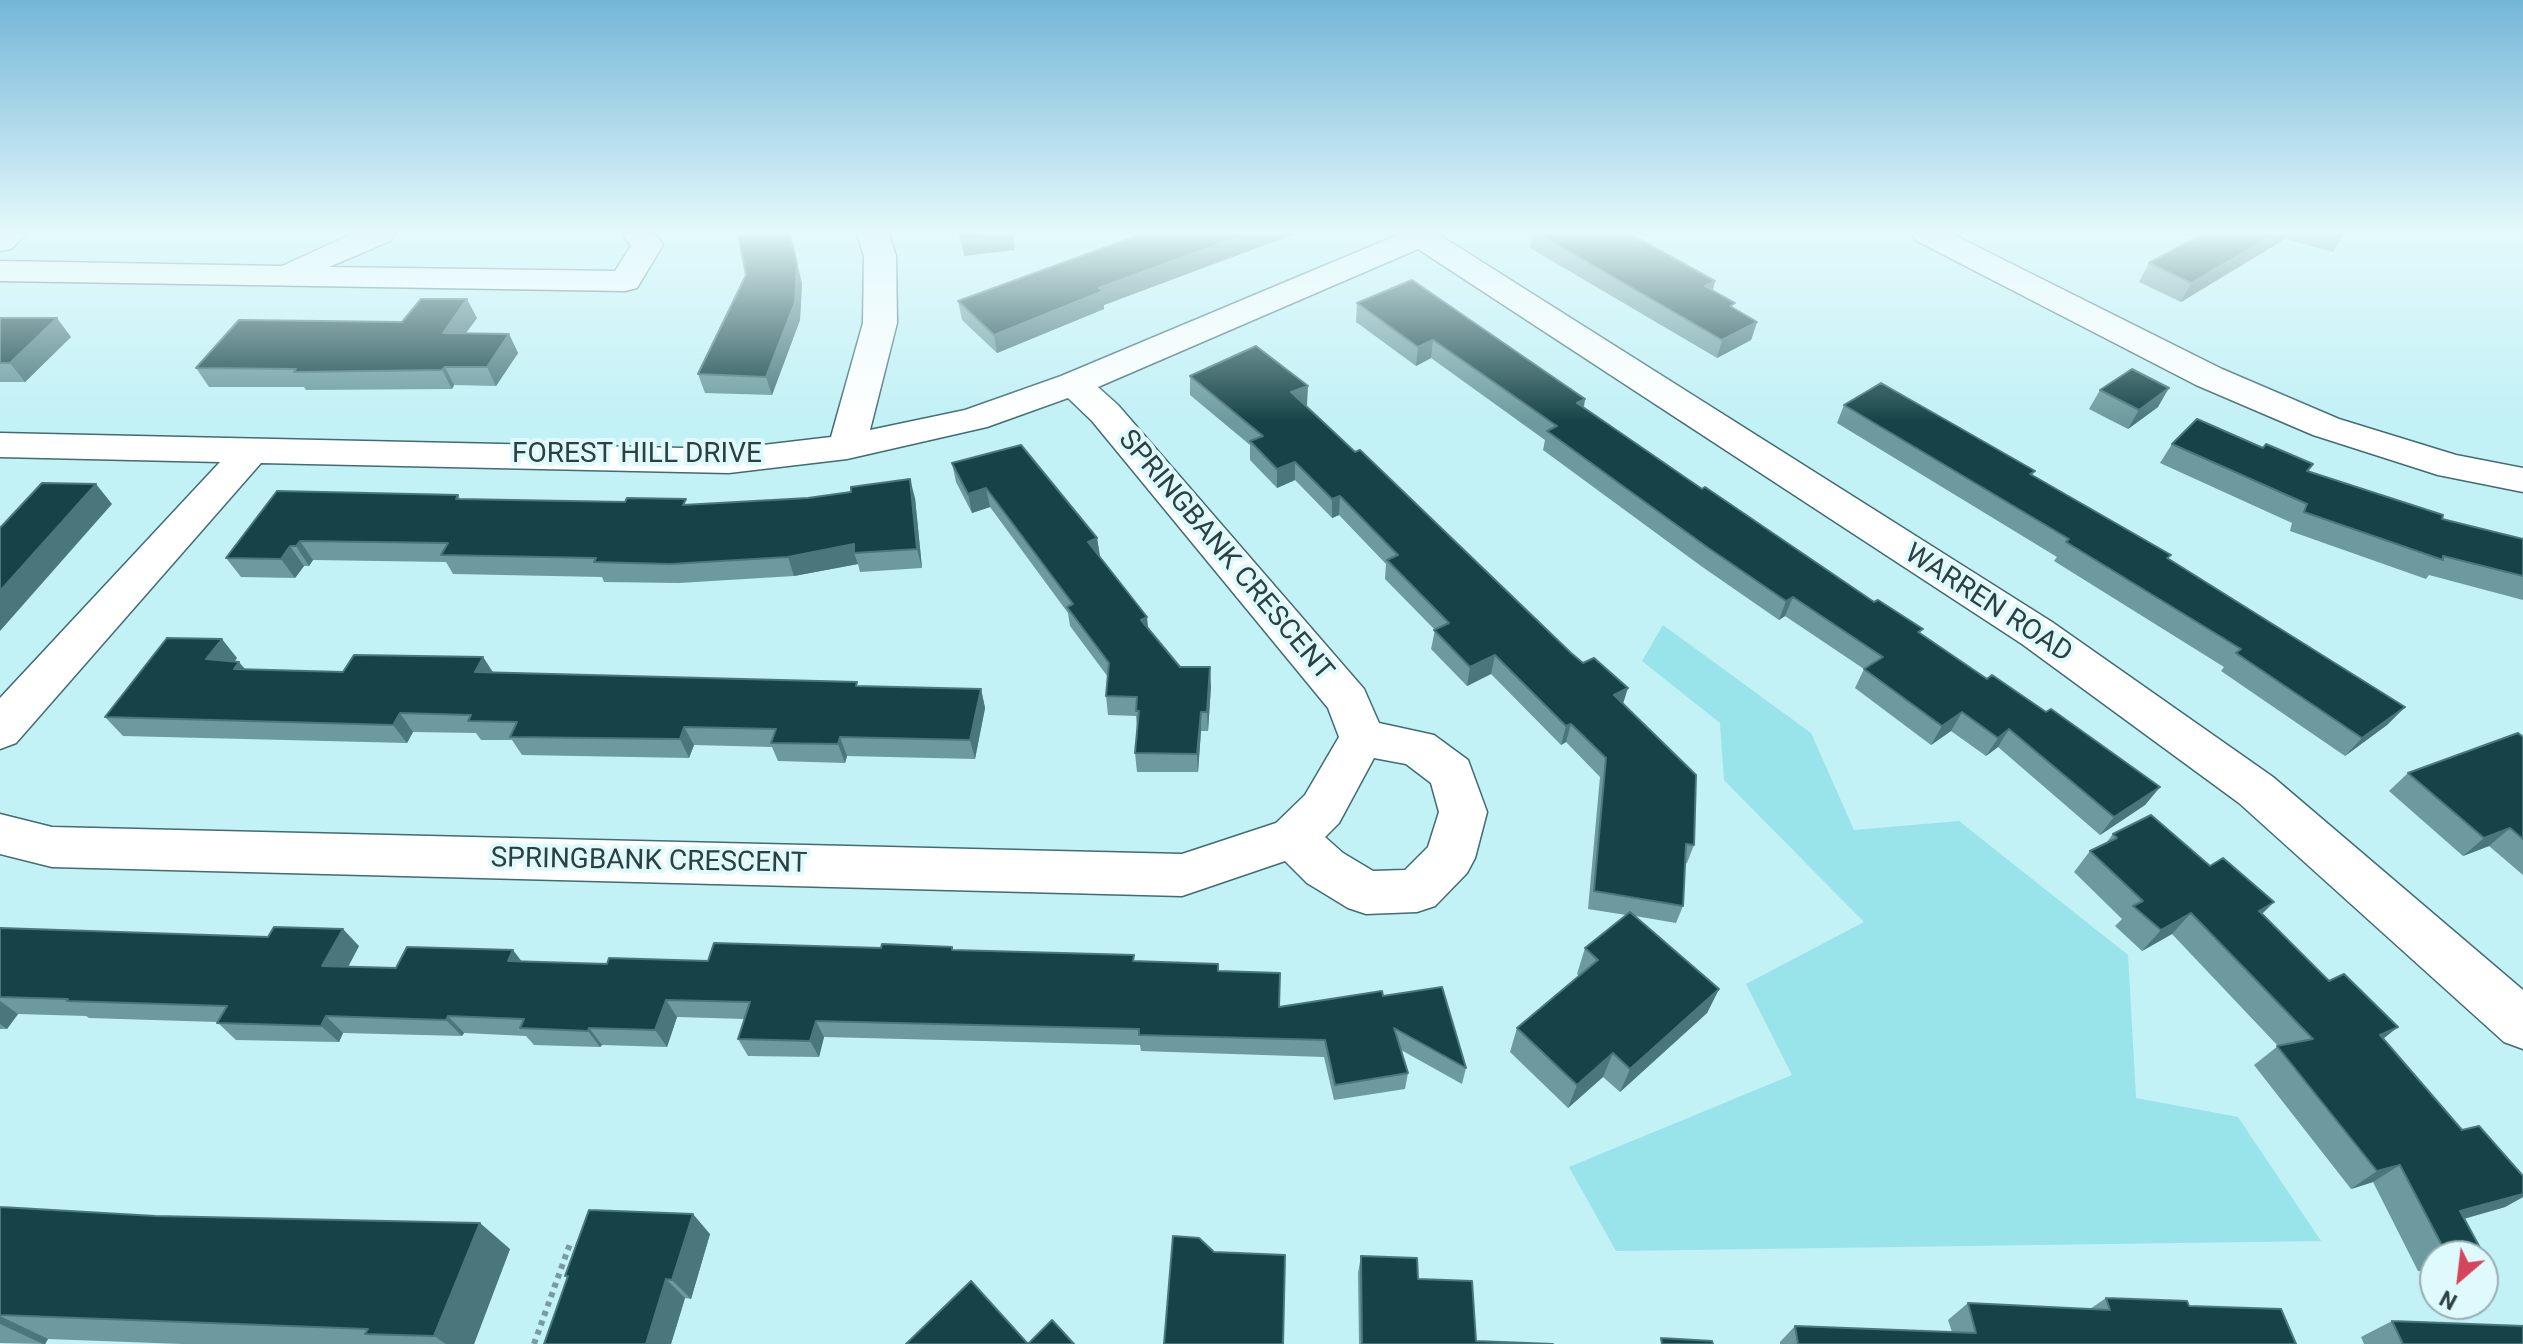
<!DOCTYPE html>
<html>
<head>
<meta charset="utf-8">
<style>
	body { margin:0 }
	#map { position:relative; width:2523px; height:1344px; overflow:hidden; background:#c2f1f6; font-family:Roboto,sans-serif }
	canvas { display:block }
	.north { position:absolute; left:2419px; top:1240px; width:80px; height:80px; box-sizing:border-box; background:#defafd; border:2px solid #97afb2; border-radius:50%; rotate:208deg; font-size:22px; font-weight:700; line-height:32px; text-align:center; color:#2c3f41 }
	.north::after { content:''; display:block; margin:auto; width:28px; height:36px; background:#d5455b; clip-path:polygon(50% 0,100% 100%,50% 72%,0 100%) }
</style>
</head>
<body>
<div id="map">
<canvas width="2523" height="1344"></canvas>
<div class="north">N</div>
</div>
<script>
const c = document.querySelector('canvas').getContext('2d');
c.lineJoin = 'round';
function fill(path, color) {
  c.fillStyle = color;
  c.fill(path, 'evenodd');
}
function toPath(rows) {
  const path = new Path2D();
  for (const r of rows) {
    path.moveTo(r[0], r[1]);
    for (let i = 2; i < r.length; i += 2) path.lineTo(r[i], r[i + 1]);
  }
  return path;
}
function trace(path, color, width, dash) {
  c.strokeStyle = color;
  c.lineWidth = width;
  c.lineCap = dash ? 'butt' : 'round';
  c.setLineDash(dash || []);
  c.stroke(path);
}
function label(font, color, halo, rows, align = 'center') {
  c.font = font + ' Roboto,sans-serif';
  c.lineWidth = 8;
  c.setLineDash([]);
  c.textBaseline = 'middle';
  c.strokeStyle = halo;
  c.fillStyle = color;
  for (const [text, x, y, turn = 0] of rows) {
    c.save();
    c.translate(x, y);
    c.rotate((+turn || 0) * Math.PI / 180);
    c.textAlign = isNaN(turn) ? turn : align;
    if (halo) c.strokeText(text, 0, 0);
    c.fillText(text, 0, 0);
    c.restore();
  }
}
fill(toPath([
	[1663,625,1811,733,1854,830,1959,821,2128,955,2136,1098,2238,1117,2321,1241,1616,1251,1569,1167,1792,1075,1746,984,1864,922,1724,780,1720,723,1642,661]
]), '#99e3ea');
const minor = toPath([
	[352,234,395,234,390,241,329,267,615,271,631,246,622,234,655,234,663,245,637,288,625,291,0,281,0,261,282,266,352,234],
	[857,234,889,234,896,256,897,323,870,430,965,410,1061,376,1400,234,1443,234,1441,236,2052,622,2273,777,2523,990,2523,1049,2504,1042,2239,803,2022,644,1418,249,1098,387,1118,405,1364,689,1379,723,1434,735,1468,760,1487,812,1475,858,1467,873,1435,906,1417,912,1366,914,1348,908,1307,883,1285,861,1182,896,52,867,0,854,0,814,52,827,1182,854,1276,823,1305,795,1339,737,1328,708,1092,421,1068,398,987,427,847,459,729,473,261,463,16,743,0,749,0,698,220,462,0,457,0,433,729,449,831,437,863,323,864,256,857,234],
	[1374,758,1406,764,1431,783,1439,812,1428,847,1405,870,1373,871,1343,853,1325,837,1339,823,1374,758],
	[1912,234,1952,234,2222,369,2339,419,2456,455,2523,468,2523,492,2438,475,2313,435,2196,385,1917,241,1912,234]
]);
const major = toPath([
	[0,234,26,234,11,249,0,251,0,234]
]);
trace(minor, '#416c71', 3);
trace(major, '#416c71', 3);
trace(toPath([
	[534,1344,571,1241]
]), '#799a9e', 6, [5, 5]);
fill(minor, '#fff');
fill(major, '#fff');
fill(toPath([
	[1142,234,1294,234,1104,305,1104,309,997,353,962,320,958,301],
	[1533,234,1630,234,1715,281,1713,291,1734,309,1757,322,1751,340,1717,358,1530,248],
	[2203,234,2344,234,2333,252,2285,239,2181,302,2139,282,2149,263],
	[802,283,800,320,772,395,705,393,698,374],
	[1357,303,1585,399,1584,407,1702,489,1874,602,1923,629,1920,633,1987,679,2046,712,2160,787,2145,805,2100,835,1998,747,1986,756,1951,731,1931,745,1855,688,1864,669,1785,616,1779,620,1701,566,1543,450,1545,440,1431,358,1416,366,1356,322],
	[0,318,71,337,25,382,0,382],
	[477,318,465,334,509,334,518,353,496,386,454,385,452,389,306,390,304,387,209,387,196,368,402,322],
	[1190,376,1307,405,1305,405,1623,704,1694,845,1687,863,1685,863,1683,906,1676,923,1635,916,1719,989,1707,1013,1620,1092,1603,1077,1568,1108,1510,1052,1517,1028,1579,976,1577,974,1585,948,1626,915,1588,909,1600,777,1566,742,1561,745,1491,674,1467,686,1431,649,1435,630,1385,579,1386,564,1339,515,1332,518,1295,480,1277,488,1250,460,1250,445,1190,395],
	[2100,390,2158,407,2128,429,2089,409],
	[1844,405,2035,471,2032,476,2171,555,2168,558,2405,707,2387,725,2345,756,2221,671,2224,667,2054,561,2057,557,1837,423],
	[2172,444,2308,471,2442,519,2523,539,2523,600,2429,575,2426,579,2290,531,2292,523,2160,463],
	[952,463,1097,538,1100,557,1148,629,1180,667,1211,686,1208,731,1201,731,1198,772,1137,772,1135,753,1137,728,1136,716,1108,715,1106,696,1108,677,1070,626,1068,613,990,507,972,513,956,482],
	[458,495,460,499,688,505,915,498,922,568,860,572,858,564,794,576,679,583,604,582,602,577,453,574,446,562,313,560,309,566,304,566,295,578,241,577,226,558],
	[483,657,493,672,858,686,981,689,985,708,975,759,847,756,845,763,778,761,772,747,694,745,689,758,522,755,512,740,481,740,476,733,413,732,407,743,123,736,105,717,237,658,235,661,245,669,343,672],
	[2523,737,2523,875,2489,846,2463,856,2389,791,2408,773],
	[2113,834,2263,914,2383,1039,2462,1130,2523,1176,2523,1197,2505,1207,2464,1219,2485,1257,2483,1258,2483,1256,2435,1256,2435,1272,2418,1271,2373,1182,2351,1189,2254,1065,2278,1046,2172,934,2142,951,2115,926,2122,919,2074,872,2090,851,2106,843],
	[0,928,359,946,348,967,396,968,522,962,607,964,708,961,953,950,1135,961,1218,971,1279,1007,1383,996,1466,1068,1462,1084,1401,1050,1408,1073,1405,1089,1334,1100,1324,1057,1141,1051,1140,1045,824,1037,819,1057,748,1056,738,1039,745,1019,677,1017,667,1047,602,1045,600,1047,534,1045,526,1036,464,1033,462,1036,343,1033,339,1042,236,1040,217,1022,89,1018,86,1016,18,1014,7,1029,0,1029],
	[0,1209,510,1249,474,1344,182,1344,48,1339,45,1344,0,1343],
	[710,1234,691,1299,685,1298,671,1344,544,1344,567,1278,565,1276],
	[1361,1256,1418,1279,1476,1341,1553,1344,1359,1344,1358,1273],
	[2106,1298,2189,1306,2296,1344,1780,1344,1780,1342,1795,1326,1952,1332,1948,1320,1968,1303,2090,1309],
	[2392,1321,2523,1344,2364,1344,2361,1337]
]), '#6c9a9e');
fill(toPath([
	[790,234,802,283,800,320,772,395,766,377],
	[1013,234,1015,250,964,256,961,240],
	[1246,234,1294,234,1104,305,1104,309,997,353,994,335,1099,288],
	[2275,234,2289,234,2285,239,2181,302,2191,283],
	[1715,281,1710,299,1705,286],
	[467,299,477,318,452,352,443,333],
	[57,318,71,337,25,382,10,363],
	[1757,322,1751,340,1717,358,1722,340],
	[509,334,518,353,496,386,487,367],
	[1433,340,1431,358,1416,366,1418,347],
	[445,367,454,385,452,389,442,370],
	[1308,386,1307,405,1291,411,1291,392],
	[2169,388,2158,407,2128,429,2139,410],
	[1585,399,1581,418,1577,403],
	[1295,462,1295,480,1277,488,1277,469],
	[910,479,915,498,922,568,917,549],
	[96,484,112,504,0,631,0,591],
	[986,488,990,507,972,513,968,494],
	[1340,496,1339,515,1332,518,1332,499],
	[1097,538,1100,557,1088,542],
	[300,541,313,560,309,566,296,546],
	[854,544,854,553,858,564,794,576,788,557],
	[290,546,304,566,295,578,281,559],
	[1793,597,1785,616,1779,620,1786,601],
	[1147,617,1149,636,1141,620],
	[222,639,237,658,222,678,206,659],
	[1495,655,1491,674,1467,686,1470,667],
	[483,657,495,676,475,672],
	[239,662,255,681,234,669],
	[1210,667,1211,686,1208,731,1207,712],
	[1628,688,1622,707,1614,695],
	[981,689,985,708,975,759,970,740],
	[2405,707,2387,725,2345,756,2362,738],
	[1201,712,1201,731,1198,772,1197,754],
	[1962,712,1951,731,1931,745,1942,726],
	[400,713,413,732,407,743,393,725],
	[1571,724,1566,742,1561,745,1566,726],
	[684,727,694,745,689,758,680,739],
	[2009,729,1998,747,1986,756,1998,738],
	[840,737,847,756,845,763,838,744],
	[2160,787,2145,805,2100,835,2114,817],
	[2510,828,2489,846,2463,856,2484,838],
	[2274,902,2253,923,2259,911],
	[2191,913,2172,934,2142,951,2161,930],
	[343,929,359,946,339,984,322,966],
	[513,950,526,967,508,961],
	[1719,989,1707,1013,1620,1092,1630,1069],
	[666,1000,677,1017,667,1047,655,1030],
	[0,1001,18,1014,7,1029,0,1024],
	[326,1016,343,1033,339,1042,321,1026],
	[448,1016,464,1033,462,1036,446,1020],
	[816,1021,824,1037,819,1057,810,1041],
	[2398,1027,2373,1047,2380,1035],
	[589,1028,602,1045,600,1047,588,1031],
	[1613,1053,1603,1077,1568,1108,1577,1085],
	[2400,1165,2373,1182,2351,1189,2377,1171],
	[2523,1194,2523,1197,2505,1207,2431,1228,2460,1211],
	[693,1214,710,1234,691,1299,672,1280],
	[480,1223,510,1249,474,1344,446,1344,434,1336],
	[666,1279,685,1298,671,1344,646,1344],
	[0,1316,48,1339,45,1344,43,1344,0,1324]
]), '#4a777c');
const building = toPath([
	[738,234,790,234,797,264,795,302,766,377,698,374,746,275,738,234],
	[960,234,1013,234,961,240,960,234],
	[1142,234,1246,234,1099,288,1103,291,994,335,958,301,1142,234],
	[1539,234,1630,234,1715,281,1705,286,1735,303,1730,306,1757,322,1722,340,1539,234],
	[2203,234,2275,234,2191,283,2149,263,2203,234],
	[1412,280,1585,399,1577,403,1702,489,1705,487,1874,602,1878,600,1923,629,1918,632,1987,679,1992,675,2046,712,2051,709,2160,787,2114,817,2009,729,1998,738,1962,712,1942,726,1864,669,1883,657,1793,597,1786,601,1707,547,1547,431,1557,426,1433,340,1418,347,1357,303,1412,280],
	[421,299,467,299,443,333,509,334,487,367,445,367,442,370,294,372,296,369,196,368,239,320,402,322,421,299],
	[0,318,57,318,10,363,0,363,0,318],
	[1256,346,1308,386,1291,392,1355,452,1360,450,1571,653,1583,663,1594,658,1628,688,1614,695,1696,775,1694,845,1686,844,1683,906,1594,891,1606,758,1571,724,1566,726,1495,655,1470,667,1434,630,1449,623,1387,560,1398,555,1340,496,1332,499,1295,462,1277,469,1250,441,1263,436,1190,376,1256,346],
	[2132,369,2169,388,2139,410,2100,390,2132,369],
	[1881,383,2035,471,2030,474,2171,555,2167,558,2405,707,2362,738,2236,653,2241,649,2066,542,2069,539,1844,405,1881,383],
	[2197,419,2263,448,2266,444,2313,464,2307,471,2443,515,2442,519,2523,539,2523,576,2443,556,2443,560,2304,512,2307,504,2172,444,2197,419],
	[1021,445,1097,538,1088,542,1147,617,1141,620,1180,667,1210,667,1207,712,1201,712,1197,754,1135,753,1139,711,1136,711,1137,697,1106,696,1109,663,1067,607,1073,604,986,488,968,494,952,463,1021,445],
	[910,479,917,549,854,553,854,544,788,557,670,564,594,562,596,558,441,555,448,543,300,541,296,546,290,546,281,559,226,558,277,491,458,495,456,499,625,502,627,498,686,499,683,505,808,498,851,492,851,487,910,479],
	[42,483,96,484,0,591,0,528,42,483],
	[167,638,222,639,206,659,239,662,234,669,343,672,354,655,483,657,475,672,857,682,856,686,981,689,970,740,840,737,838,744,771,743,776,729,684,727,680,739,510,737,517,722,468,721,471,715,400,713,393,725,105,717,167,638],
	[2518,733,2523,737,2523,839,2510,828,2484,838,2408,773,2518,733],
	[2151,815,2210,866,2223,858,2274,902,2259,911,2329,981,2344,974,2398,1027,2380,1035,2462,1130,2479,1126,2523,1176,2523,1194,2460,1211,2485,1257,2483,1257,2483,1256,2447,1255,2400,1165,2377,1171,2277,1046,2313,1039,2191,913,2161,930,2133,906,2143,901,2090,851,2117,838,2113,834,2151,815],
	[1630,912,1719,989,1630,1069,1613,1053,1577,1085,1517,1028,1598,960,1585,948,1630,912],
	[274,927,343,929,322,966,396,968,407,947,513,950,508,961,607,964,609,958,708,961,714,943,881,948,882,944,952,947,952,950,1134,955,1133,961,1218,964,1218,971,1280,973,1279,1007,1382,991,1383,996,1442,987,1466,1068,1394,1028,1408,1073,1335,1085,1325,1040,1139,1035,1139,1029,816,1021,810,1041,738,1039,750,1002,666,1000,655,1030,589,1028,588,1031,520,1028,524,1019,448,1016,446,1020,326,1016,321,1026,217,1023,227,1006,67,1001,68,999,0,997,0,928,268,937,274,927],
	[1,1207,155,1216,480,1223,434,1336,365,1334,368,1329,0,1315,0,1209,1,1207],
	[589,1210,693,1214,672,1280,666,1279,646,1344,544,1344,568,1276,565,1276,589,1210],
	[1173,1236,1199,1238,1214,1252,1285,1255,1283,1344,1164,1344,1173,1236],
	[1361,1256,1417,1258,1418,1279,1472,1281,1476,1341,1553,1344,1362,1344,1361,1256],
	[971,1281,1028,1344,1052,1320,1074,1344,906,1344,971,1281],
	[2106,1298,2187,1301,2189,1306,2281,1309,2296,1344,1798,1344,1795,1326,1976,1333,1968,1303,2110,1310,2106,1298],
	[2392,1321,2523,1326,2523,1344,2403,1344,2392,1321],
	[1661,1338,1712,1341,1713,1344,1662,1344,1661,1338]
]);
fill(building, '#164347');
trace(building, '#4a777c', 2);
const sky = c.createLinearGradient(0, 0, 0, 422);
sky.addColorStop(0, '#74b6d8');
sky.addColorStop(0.55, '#e4f9fb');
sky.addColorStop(1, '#e4f9fb00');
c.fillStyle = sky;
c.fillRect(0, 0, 2523, 422);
label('28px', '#2c3f41', '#defafd', [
	["FOREST HILL DRIVE",637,455],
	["SPRINGBANK CRESCENT",1225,556,50],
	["WARREN ROAD",1988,604,33],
	["SPRINGBANK CRESCENT",649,862,1]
]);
</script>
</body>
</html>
